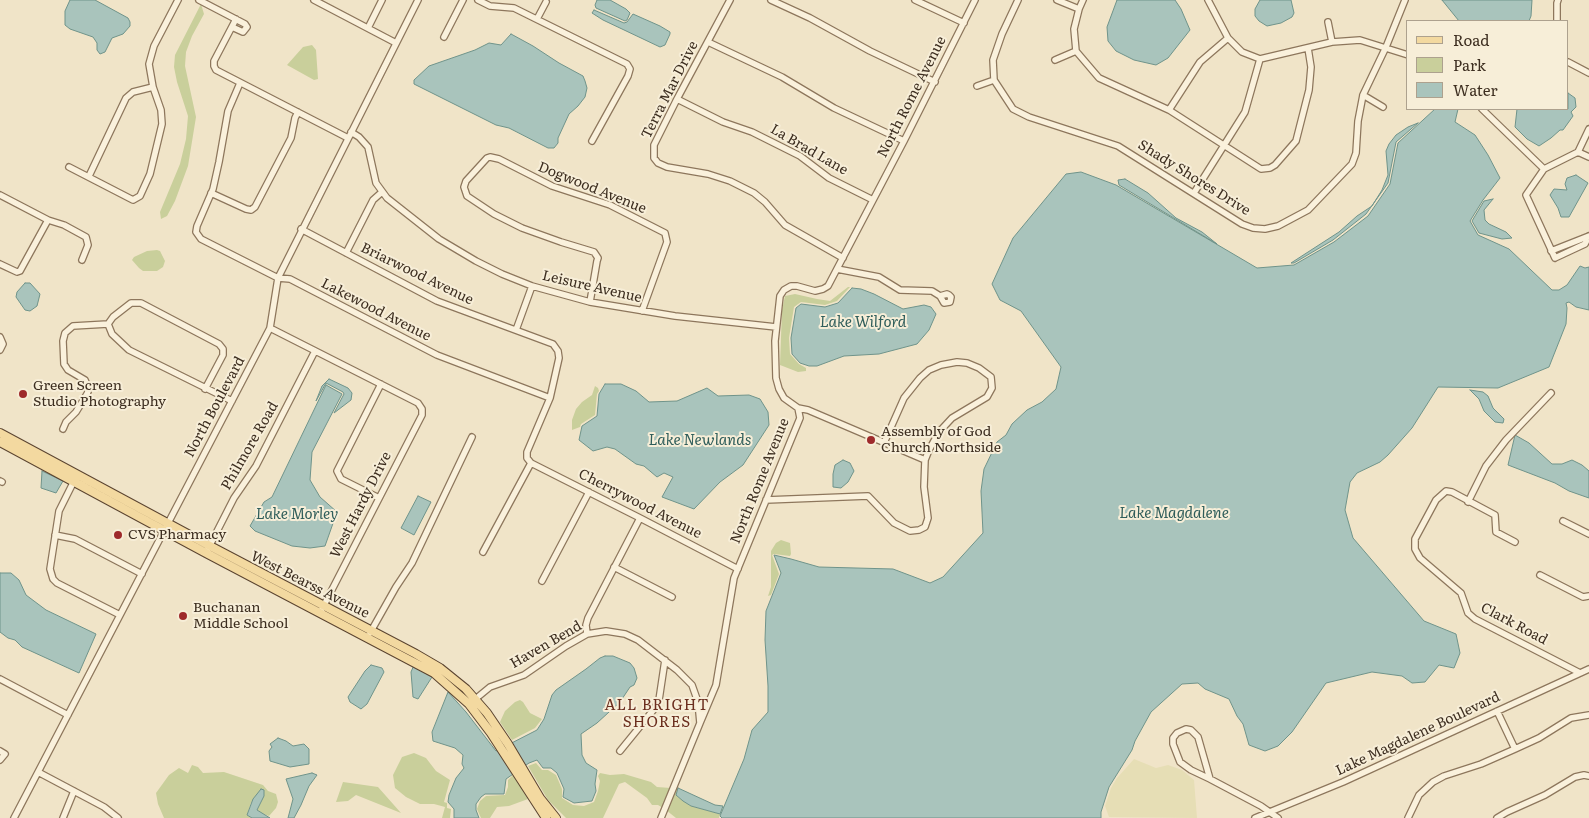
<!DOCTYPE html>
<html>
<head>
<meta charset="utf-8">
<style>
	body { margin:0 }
	#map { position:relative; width:1589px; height:818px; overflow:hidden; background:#f0e4c8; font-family:Literata,serif }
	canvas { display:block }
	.legend { position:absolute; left:1406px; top:20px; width:162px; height:90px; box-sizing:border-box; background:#f7eed8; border:1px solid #ada18e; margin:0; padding:6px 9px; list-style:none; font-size:15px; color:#3d2e20 }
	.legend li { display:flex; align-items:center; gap:10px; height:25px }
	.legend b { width:25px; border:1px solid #ada18e }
</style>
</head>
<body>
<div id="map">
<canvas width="1589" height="818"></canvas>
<ul class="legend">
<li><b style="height:6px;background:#f3d9a0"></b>Road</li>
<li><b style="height:14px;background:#c9cf9b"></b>Park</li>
<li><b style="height:14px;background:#a9c4bc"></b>Water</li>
</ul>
</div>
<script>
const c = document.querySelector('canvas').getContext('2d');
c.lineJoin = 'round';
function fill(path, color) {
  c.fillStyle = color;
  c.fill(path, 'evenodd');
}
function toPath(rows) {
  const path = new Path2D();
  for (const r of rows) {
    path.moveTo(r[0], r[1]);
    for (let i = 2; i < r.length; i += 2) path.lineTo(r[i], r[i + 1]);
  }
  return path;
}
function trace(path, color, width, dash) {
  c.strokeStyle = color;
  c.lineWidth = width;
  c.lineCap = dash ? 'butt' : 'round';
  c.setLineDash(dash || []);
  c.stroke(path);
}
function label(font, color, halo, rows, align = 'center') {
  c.font = font + ' Literata,serif';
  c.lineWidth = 4;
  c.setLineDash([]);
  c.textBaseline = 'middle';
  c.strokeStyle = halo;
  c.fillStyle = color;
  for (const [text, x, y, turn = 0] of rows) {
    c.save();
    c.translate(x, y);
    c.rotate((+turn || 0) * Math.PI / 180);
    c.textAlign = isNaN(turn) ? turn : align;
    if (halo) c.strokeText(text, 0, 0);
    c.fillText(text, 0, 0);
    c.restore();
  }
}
fill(toPath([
	[1134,759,1156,768,1168,765,1182,770,1194,780,1197,818,1109,817,1105,806,1111,788,1117,778]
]), '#e6deb5');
fill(toPath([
	[201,4,204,14,192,36,186,52,185,66,196,117,188,166,175,201,167,216,161,219,160,212,180,164,186,139,188,116,177,82,174,67,175,55],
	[312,45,316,50,318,79,314,80,287,65,303,47],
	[157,250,160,251,165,261,163,267,157,271,143,271,139,268,132,260,134,257,147,251],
	[848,287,850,287,837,301,825,305,801,302,794,307,789,338,790,354,799,364,806,368,806,371,798,372,780,365,782,310,785,296,795,294,817,299,830,301],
	[595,386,598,388,599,391,597,394,595,415,581,424,580,427,572,430,572,420,576,409,582,402,592,395],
	[781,540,790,543,791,554,790,556,774,554,772,555,779,574,771,595,768,596,771,587,771,551,776,543],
	[520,700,523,702,530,713,542,719,535,728,512,740,500,722,505,711,515,702],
	[414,753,426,758,436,771,450,780,444,802,447,803,447,808,451,809,450,818,442,818,445,807,434,804,420,804,406,797,395,788,393,775,402,757],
	[536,763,542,770,548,770,556,775,562,789,562,798,573,805,584,806,594,802,598,791,600,781,598,776,600,773,610,775,624,774,651,782,657,787,671,788,663,808,658,805,652,805,647,798,625,782,619,784,603,818,566,818,548,800,528,766],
	[192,765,198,767,203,773,224,772,263,785,268,791,276,794,278,802,276,808,269,816,263,814,257,810,262,800,255,797,251,803,247,815,252,818,164,818,158,804,156,793,169,775,179,768,188,773],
	[513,775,528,799,509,806,497,807,490,818,481,818,477,809,480,801,486,796,505,795,508,787,508,780],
	[343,782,378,787,401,813,356,795,348,801,336,802],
	[676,787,678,788,676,795,678,797,691,806,720,814,719,818,676,818,666,810]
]), '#c9cf9b');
const water = toPath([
	[70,0,95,0,128,18,130,22,130,26,123,34,112,38,105,52,100,54,97,50,97,43,93,37,70,29,65,25,65,11,70,0],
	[597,0,610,0,626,9,630,13,627,20,625,21,596,8,595,5,597,0],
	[1117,0,1175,0,1181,9,1190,30,1168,58,1156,65,1134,60,1116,51,1108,41,1107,27,1117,0],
	[1260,0,1291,0,1294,13,1292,17,1281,23,1267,26,1259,21,1255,16,1255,9,1260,0],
	[1442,0,1532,0,1531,16,1529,21,1459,21,1442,0],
	[594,10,624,23,627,22,633,14,660,26,670,32,670,34,665,45,660,47,603,20,592,13,594,10],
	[511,34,533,46,559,63,583,76,585,81,587,88,585,97,578,106,569,114,558,138,558,143,554,148,548,148,509,128,496,125,414,84,414,80,429,66,475,50,489,43,501,45,511,34],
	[1568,93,1575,98,1576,107,1571,112,1573,116,1563,130,1560,130,1551,138,1539,146,1527,139,1515,127,1517,109,1568,109,1568,93],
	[1435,109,1458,109,1455,122,1475,135,1488,155,1500,178,1483,200,1470,221,1478,235,1509,249,1552,290,1559,290,1567,285,1580,266,1585,268,1589,267,1589,310,1576,307,1569,302,1566,303,1567,308,1566,324,1549,367,1498,388,1438,387,1412,428,1388,455,1380,462,1357,473,1350,482,1345,510,1353,538,1424,621,1456,634,1460,653,1454,668,1439,665,1425,682,1412,683,1402,676,1372,672,1326,683,1292,732,1278,746,1265,751,1249,745,1243,724,1237,716,1229,699,1205,689,1198,683,1182,684,1151,712,1135,741,1132,750,1109,787,1101,812,1101,818,722,818,720,816,744,759,752,730,768,712,768,686,765,640,766,611,781,573,774,555,791,559,819,567,893,569,930,583,943,577,983,533,981,491,984,469,997,442,1006,435,1012,424,1027,410,1042,402,1056,389,1061,367,1021,311,1000,300,992,284,1013,238,1066,174,1081,172,1116,185,1257,268,1294,265,1334,242,1368,216,1390,184,1398,143,1435,109],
	[1418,123,1396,142,1388,183,1366,214,1333,240,1294,263,1291,263,1339,232,1357,216,1372,206,1382,190,1388,175,1386,151,1389,144,1396,135,1408,127,1418,123],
	[1576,175,1588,183,1569,217,1561,217,1558,208,1550,195,1554,189,1567,190,1565,184,1567,178,1576,175],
	[1125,179,1148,193,1176,218,1202,232,1217,244,1119,185,1118,180,1125,179],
	[1493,199,1484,210,1485,220,1489,224,1506,232,1512,238,1502,239,1479,233,1472,221,1484,201,1493,199],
	[25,283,30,283,40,294,37,306,30,311,25,310,16,297,17,292,25,283],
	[852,288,861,289,874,294,903,309,924,305,931,307,936,314,929,330,917,344,879,354,844,356,817,366,809,366,800,363,792,354,791,338,796,308,801,304,825,307,838,303,852,288],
	[329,379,348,388,352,393,351,400,334,413,344,394,343,392,326,383,316,401,322,386,329,379],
	[605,384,621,384,636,391,649,402,677,401,707,388,718,396,749,395,760,399,768,412,769,425,743,465,720,482,694,509,662,497,673,477,664,473,657,477,644,466,636,464,615,449,607,447,593,451,579,440,582,426,597,416,599,394,605,384],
	[326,385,342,394,312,452,310,480,320,497,337,512,325,546,310,548,292,546,255,531,250,526,264,502,272,497,326,385],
	[1470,390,1483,392,1488,396,1493,408,1504,419,1503,423,1495,422,1484,411,1479,399,1470,390],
	[1515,435,1529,443,1552,464,1562,464,1572,460,1582,465,1589,471,1589,498,1569,491,1555,483,1508,465,1515,435],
	[843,460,850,463,854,471,848,482,841,488,833,487,833,474,835,465,843,460],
	[42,471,63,481,56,493,41,488,42,471],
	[418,496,431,502,414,535,401,528,418,496],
	[0,573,11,573,19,580,26,595,46,610,96,634,79,673,22,647,15,640,8,638,0,632,0,573],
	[605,656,613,656,630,663,634,668,637,678,634,685,630,687,620,702,597,723,581,734,582,755,586,763,597,770,595,784,596,791,592,801,574,803,563,797,564,789,557,773,551,768,543,768,537,760,529,763,506,779,504,794,485,794,481,797,476,804,476,810,479,818,454,818,454,809,448,802,449,795,456,778,464,768,462,764,463,755,455,748,433,741,432,732,448,692,466,712,496,751,537,730,544,719,552,695,556,690,586,669,600,658,605,656],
	[371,665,382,668,384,672,367,704,361,709,350,702,348,697,365,671,371,665],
	[414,665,432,677,418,699,413,697,411,672,414,665],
	[278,738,286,741,293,746,304,744,309,749,309,764,290,767,270,761,269,751,272,747,270,744,278,738],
	[312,773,317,775,309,786,301,805,294,818,288,818,293,799,286,779,312,773],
	[678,788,715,805,723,806,720,814,691,806,683,801,676,795,678,788],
	[261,789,264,790,264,796,257,810,270,818,252,818,247,815,253,799,261,789]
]);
fill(water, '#a9c4bc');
trace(water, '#6f938a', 1);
const minor = toPath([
	[199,0,245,24,247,27,243,32,232,27],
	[314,0,396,43],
	[478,0,490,6,514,8,627,64,630,69,628,76,592,141],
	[730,0,677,99,654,145,654,158,658,163,667,167,708,174,730,181,754,193,765,202,785,225,843,258],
	[771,0,810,18,870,51,935,82],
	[915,0,964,23],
	[1018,0,1002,34,993,60,994,80,1013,109,1029,117,1118,146,1242,224,1253,228,1265,229,1278,226,1308,210,1352,164,1356,153,1358,121,1363,95,1386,47,1405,0],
	[1057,0,1079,9],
	[1083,0,1079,9,1074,29,1076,51,1099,78,1169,110,1261,169,1270,168,1275,165,1296,141,1309,90,1311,67,1308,48],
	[1208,0,1228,38,1242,52,1260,59,1332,42,1360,40,1408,55],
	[236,19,214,61,214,66,216,70,348,138],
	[537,19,546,2],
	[1557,21,1557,3,1558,0],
	[1328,22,1332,42],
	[368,28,382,0],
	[444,37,463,0],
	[708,42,782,77,834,108,904,141],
	[1055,60,1076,51],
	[1568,62,1589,73],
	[240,83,228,111,219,162,213,189,197,226,196,232,201,239,278,278,290,279,437,355,550,398],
	[977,86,994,80],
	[1363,95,1383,107],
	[677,99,723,122,752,132,800,156,829,178,873,200],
	[1482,109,1544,169],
	[1169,110,1200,62,1228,38],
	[1589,129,1578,152,1544,169,1526,195,1555,258,1585,244,1589,236],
	[351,132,359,137,368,147,376,183,387,198,439,239,476,261,502,274,532,286,590,302,675,316,776,327],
	[1578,152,1589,157],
	[69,167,133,200,140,196,150,174,162,124,161,110,153,87,149,64,154,46,178,0],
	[89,176,126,98,133,92,153,87],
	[211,193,246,209,251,210,255,207,291,138,295,118,298,112],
	[1194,193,1245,112,1260,59],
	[0,195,48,220,64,225,86,237,88,245,82,260],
	[301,229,437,301,553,344,558,351,559,358,550,398,527,452,527,458,531,463],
	[1551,251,1589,236],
	[346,253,373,200,382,192],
	[0,264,17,272,20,271,48,220],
	[837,269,879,277,900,290,932,291,940,296,944,303,950,302,951,297,949,295,947,294,940,296],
	[590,302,597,261,598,258,594,252,561,242,522,228,494,214,467,196,464,187,466,181,487,158,490,157,499,159,552,186,610,205,665,233,667,242,642,311],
	[108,324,112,334,129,350,232,401],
	[270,328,418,403,422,409,422,415,322,609],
	[516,330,532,286],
	[0,337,3,344,0,350],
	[798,408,808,410,925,460],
	[63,429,66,422,76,412,87,394,89,389,85,380,68,370,64,364,63,341,65,333,73,326,108,324,113,317,131,303,141,303,219,344,223,349,223,355,205,389],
	[531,463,640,518,738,569],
	[77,475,59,511,50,569,53,579,57,583,120,615],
	[0,481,2,482],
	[379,498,341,479,337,471,381,384],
	[766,500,868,496,894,523,910,531,919,530,925,527,928,518,924,487,925,460,929,450,939,432,952,418,987,397,992,388,991,377,979,368,967,363,957,362,941,365,929,370,920,378,904,398,884,443],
	[1468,502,1486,466,1506,440,1551,393],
	[1563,521,1589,534],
	[55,535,75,539,142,574],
	[1515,542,1496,532,1495,515,1452,492,1446,491,1436,500,1415,539,1415,549,1420,558,1461,593,1468,613,1475,619,1580,673],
	[208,549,234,498,256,466,315,351],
	[483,552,531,463],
	[614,567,672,597],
	[1540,575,1583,597,1589,596],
	[542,581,589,492],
	[370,633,396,587,412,563,472,437],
	[587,634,586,625,588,618,640,518],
	[0,679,68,715],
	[473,701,490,687,524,675,566,646,587,634,606,631,625,634,638,640,677,670,692,685,698,702,700,723,661,818],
	[1497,711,1515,749],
	[700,723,716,685,734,578,800,418,798,408,784,398,779,389,776,378,775,341,780,296,784,290,791,286,797,286,815,291,823,289,828,286,904,141,975,0],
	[0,751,5,754,0,760],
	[620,751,655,708,659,700,665,660],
	[38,772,104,807,118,818],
	[1210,779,1191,770,1180,762,1173,744,1173,738,1177,733,1186,729,1191,730,1198,737,1210,779,1261,806,1278,818],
	[14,818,270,328,278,278,418,0],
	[63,818,74,791],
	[1255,818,1343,782,1589,669],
	[1408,818,1419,795,1433,782,1444,776,1481,764,1515,749,1539,738,1571,718,1589,715],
	[1497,818,1507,812,1545,795,1575,777,1584,775,1589,776]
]);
const major = toPath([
	[0,433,210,546,416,654,440,668,466,689,487,713,508,744,540,798,556,818],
	[0,442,206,553,434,673,469,704,491,733,546,818]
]);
trace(minor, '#8d765c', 8);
trace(major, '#5b4430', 10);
trace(minor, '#faf1dc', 5.5);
trace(major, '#f3d9a0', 8);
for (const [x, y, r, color] of [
	[23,394,5,"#9e2a2b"],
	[871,440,5,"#9e2a2b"],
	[118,535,5,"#9e2a2b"],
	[183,616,5,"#9e2a2b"]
]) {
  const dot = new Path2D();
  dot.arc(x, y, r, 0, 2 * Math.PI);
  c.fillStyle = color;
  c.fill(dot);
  trace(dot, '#f7eed8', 2);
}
label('14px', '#3d2e20', '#f7eed8', [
	["Terra Mar Drive",670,90,-63],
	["North Rome Avenue",912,97,-63],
	["La Brad Lane",809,150,30],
	["Shady Shores Drive",1194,178,32],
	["Dogwood Avenue",592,188,22],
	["Briarwood Avenue",417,274,26],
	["Leisure Avenue",592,287,13],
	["Lakewood Avenue",376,310,27],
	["North Boulevard",215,407,-62],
	["Philmore Road",250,446,-60],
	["North Rome Avenue",760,481,-68],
	["Cherrywood Avenue",640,504,27],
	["West Hardy Drive",361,505,-63],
	["West Bearss Avenue",310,585,27],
	["Clark Road",1514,624,28],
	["Haven Bend",546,645,-30],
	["Lake Magdalene Boulevard",1418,734,-25]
]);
label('14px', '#3d2e20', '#f7eed8', [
	["Green Screen",33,386],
	["Studio Photography",33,402],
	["Assembly of God",881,432],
	["Church Northside",881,448],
	["CVS Pharmacy",128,535],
	["Buchanan",193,608],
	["Middle School",193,624]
], 'left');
label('italic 15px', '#2f5d5a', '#f7eed8', [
	["Lake Wilford",863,323],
	["Lake Newlands",700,441],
	["Lake Magdalene",1174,514],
	["Lake Morley",297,515]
]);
c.letterSpacing = '1px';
label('15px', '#6b2e1e', '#f7eed8', [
	["ALL BRIGHT",657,706],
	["SHORES",657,723]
]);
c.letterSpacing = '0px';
</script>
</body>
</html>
